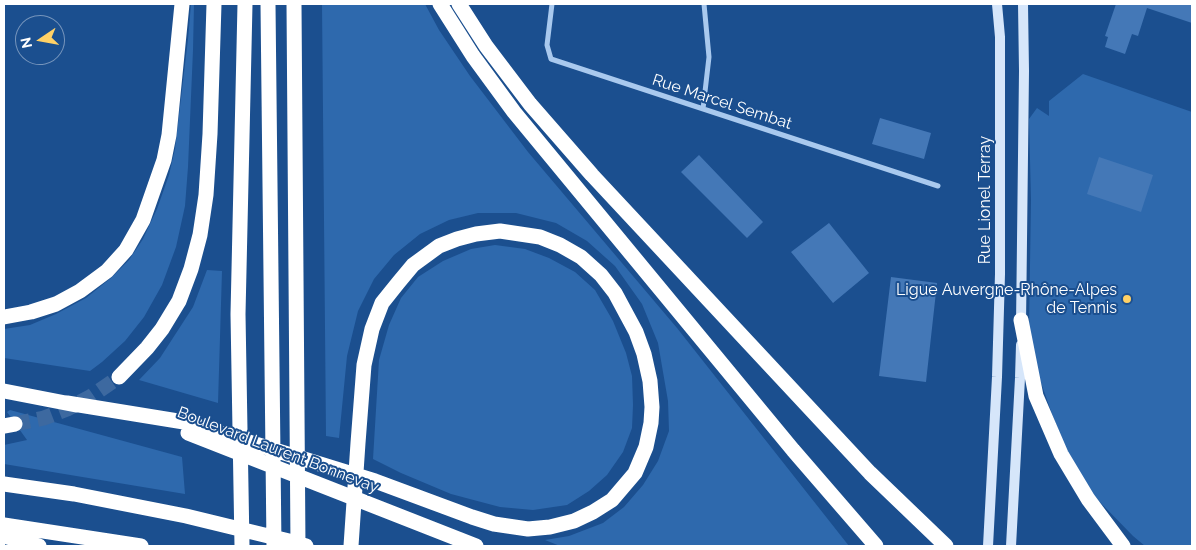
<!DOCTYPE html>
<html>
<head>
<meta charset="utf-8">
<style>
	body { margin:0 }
	#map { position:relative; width:1196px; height:550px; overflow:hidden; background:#1b4f8f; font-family:Raleway,sans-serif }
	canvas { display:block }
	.frame { position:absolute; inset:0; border:5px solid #fff; pointer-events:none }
	.north { position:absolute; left:15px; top:15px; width:50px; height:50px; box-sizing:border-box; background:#1b4f8f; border:1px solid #7695bc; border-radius:50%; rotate:258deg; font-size:14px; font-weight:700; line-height:20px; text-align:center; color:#fff }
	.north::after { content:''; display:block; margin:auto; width:18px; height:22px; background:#ffd166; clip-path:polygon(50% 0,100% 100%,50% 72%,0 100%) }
</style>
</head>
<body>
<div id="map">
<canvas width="1196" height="550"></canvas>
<div class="frame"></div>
<div class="north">N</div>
</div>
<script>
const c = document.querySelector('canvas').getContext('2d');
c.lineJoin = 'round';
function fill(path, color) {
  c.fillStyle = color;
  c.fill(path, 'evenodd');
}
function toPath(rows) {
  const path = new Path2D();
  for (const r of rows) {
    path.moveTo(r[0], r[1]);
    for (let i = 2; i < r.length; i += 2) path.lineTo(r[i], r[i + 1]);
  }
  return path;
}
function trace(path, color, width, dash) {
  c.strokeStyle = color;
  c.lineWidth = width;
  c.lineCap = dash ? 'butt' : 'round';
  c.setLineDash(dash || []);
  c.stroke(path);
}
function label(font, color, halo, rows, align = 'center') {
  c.font = font + ' Raleway,sans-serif';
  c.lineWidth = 4;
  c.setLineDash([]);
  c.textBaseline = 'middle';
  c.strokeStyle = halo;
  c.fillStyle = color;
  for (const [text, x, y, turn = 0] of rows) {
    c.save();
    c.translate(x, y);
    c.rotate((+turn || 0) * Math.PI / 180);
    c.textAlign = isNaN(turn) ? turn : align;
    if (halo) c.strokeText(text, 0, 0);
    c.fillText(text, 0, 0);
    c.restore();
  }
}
fill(toPath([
	[191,4,194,4,193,50,188,167,185,206,176,247,162,285,144,317,125,341,102,362,90,371,4,358,4,329,30,325,56,314,86,298,111,278,129,260,143,239,157,209,169,175,175,149,188,39],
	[322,4,425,4,439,30,470,76,528,152,677,328,849,546,560,546,545,540,569,536,603,523,624,507,643,485,658,461,669,431,668,401,658,343,642,304,615,266,587,241,556,223,516,213,478,213,449,220,420,234,394,255,374,279,358,311,347,356,339,438,326,436],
	[1083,74,1192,112,1192,546,1145,546,1133,536,1094,496,1070,459,1052,414,1038,374,1029,329,1031,200,1029,119,1037,108,1049,116,1049,101],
	[495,245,525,249,549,258,575,272,595,290,613,321,626,353,632,376,633,405,632,428,623,452,607,475,589,491,567,505,533,510,500,507,451,494,401,473,373,459,379,360,389,325,401,298,418,277,443,261,471,249],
	[207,270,222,271,218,403,139,380,160,358,193,307],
	[10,410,182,457,185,494,4,464,4,445,27,440,7,412]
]), '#2e69ad');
fill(toPath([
	[1116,4,1192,4,1192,23,1147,8,1138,36,1132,34,1125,54,1105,47,1108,37,1105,36],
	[880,118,931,133,924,159,872,144],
	[699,155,763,222,747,238,681,172],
	[1099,157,1153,175,1141,212,1087,194],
	[829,223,869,273,833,303,791,252],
	[891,277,937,283,926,382,879,376]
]), '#4478b7');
trace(toPath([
	[15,424,44,418,67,409,90,397,119,377]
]), '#3d69a0', 15, [15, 8]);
trace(toPath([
	[552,4,547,45,551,59,938,186],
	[703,109,709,57,704,4]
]), '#a9c9ee', 5);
trace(toPath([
	[1021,325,1024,71,1023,4],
	[988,546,997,377,1000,274,1000,37,997,4],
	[1011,546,1020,378,1021,345]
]), '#d6e6fa', 10);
trace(toPath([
	[268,4,274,546],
	[294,4,298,546],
	[440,4,473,56,514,112,793,450,876,546],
	[459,4,486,46,530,104,592,175,870,473,946,546],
	[4,317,31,312,56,304,80,291,107,271,126,250,143,220,164,160,169,135,182,4],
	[1021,320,1036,396,1061,454,1088,499,1123,546],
	[119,377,147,348,162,329,179,301,191,269,200,235,206,195,210,134,214,4],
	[4,391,76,405],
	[67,403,184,422,375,481,472,517,494,524,528,529,550,527,574,521,593,512,612,500,635,473,646,447,651,423,652,407,650,381,644,354,636,332,615,293,601,275,581,257,560,245,540,237,500,231,476,234,457,239,439,246,413,265,398,283,382,303,372,329,364,365,358,443,351,546],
	[4,426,15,424],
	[188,433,476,546],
	[4,484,74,494,186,516,289,541,306,546],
	[4,525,141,546],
	[4,536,39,546],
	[242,546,238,314,245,4]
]), '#fff', 15);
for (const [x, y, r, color] of [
	[1127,299,5,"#ffd166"]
]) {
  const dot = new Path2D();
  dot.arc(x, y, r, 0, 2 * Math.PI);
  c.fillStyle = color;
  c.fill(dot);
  trace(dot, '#1b4f8f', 2);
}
label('16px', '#fff', '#1b4f8f', [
	["Rue Marcel Sembat",722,102,18],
	["Rue Lionel Terray",985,200,-90],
	["Boulevard Laurent Bonnevay",278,450,21]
]);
label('16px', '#fff', '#1b4f8f', [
	["Ligue Auvergne-Rhône-Alpes",1117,290],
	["de Tennis",1117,308]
], 'right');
</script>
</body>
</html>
